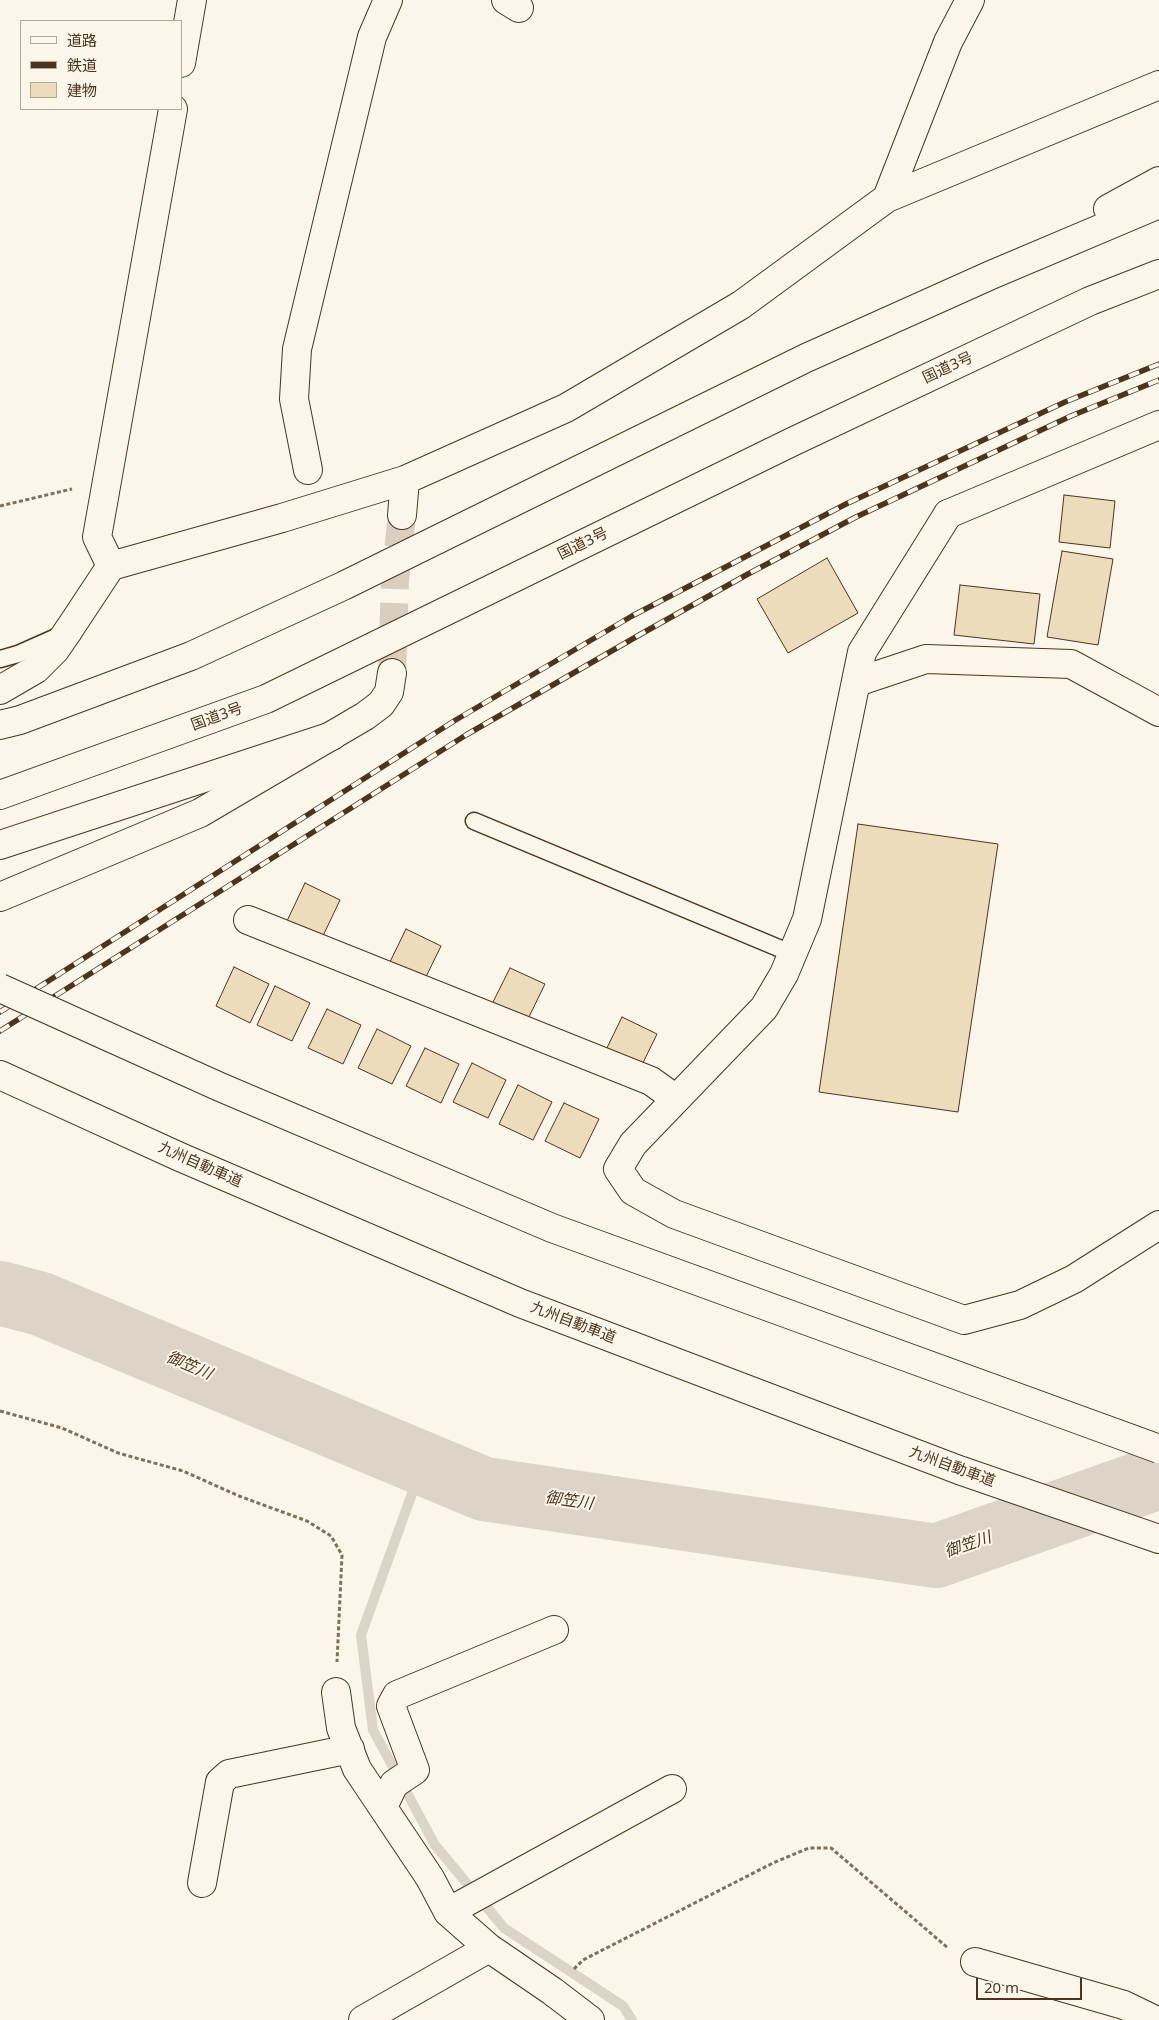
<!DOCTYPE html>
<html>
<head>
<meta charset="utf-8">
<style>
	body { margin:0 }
	#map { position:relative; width:1159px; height:2020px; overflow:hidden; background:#fbf6e9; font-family:"Noto Sans","Noto Sans JP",sans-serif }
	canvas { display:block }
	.legend { position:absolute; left:20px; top:20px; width:162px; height:90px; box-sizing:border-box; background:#fbf6e9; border:1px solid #b4a999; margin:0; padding:6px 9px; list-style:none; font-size:15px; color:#4a3520 }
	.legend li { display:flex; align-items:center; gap:10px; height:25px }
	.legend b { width:25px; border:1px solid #b4a999 }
	.scale { position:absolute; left:976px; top:1978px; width:106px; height:22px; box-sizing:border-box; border:2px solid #4a3520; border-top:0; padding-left:6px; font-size:15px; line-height:18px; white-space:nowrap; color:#4a3520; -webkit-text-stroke:4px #fbf6e9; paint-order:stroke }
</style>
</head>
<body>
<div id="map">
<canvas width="1159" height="2020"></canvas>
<ul class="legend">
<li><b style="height:6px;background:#fbf6e9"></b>道路</li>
<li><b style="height:6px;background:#4a3520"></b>鉄道</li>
<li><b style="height:14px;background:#ecdcbc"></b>建物</li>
</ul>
<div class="scale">20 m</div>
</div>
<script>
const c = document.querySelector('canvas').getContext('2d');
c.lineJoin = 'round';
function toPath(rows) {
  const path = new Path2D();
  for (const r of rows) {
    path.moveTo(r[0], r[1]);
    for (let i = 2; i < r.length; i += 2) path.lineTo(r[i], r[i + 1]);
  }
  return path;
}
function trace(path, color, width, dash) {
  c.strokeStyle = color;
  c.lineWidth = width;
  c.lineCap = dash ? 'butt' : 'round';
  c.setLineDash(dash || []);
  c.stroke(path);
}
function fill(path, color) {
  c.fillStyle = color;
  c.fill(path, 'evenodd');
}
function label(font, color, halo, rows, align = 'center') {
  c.font = font + ' "Noto Sans","Noto Sans JP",sans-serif';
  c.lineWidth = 4;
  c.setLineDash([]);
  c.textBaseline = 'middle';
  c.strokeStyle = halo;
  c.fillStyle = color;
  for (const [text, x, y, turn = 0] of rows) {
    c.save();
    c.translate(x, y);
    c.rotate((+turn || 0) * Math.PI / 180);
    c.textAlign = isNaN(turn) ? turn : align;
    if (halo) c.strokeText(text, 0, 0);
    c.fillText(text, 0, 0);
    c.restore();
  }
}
trace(toPath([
	[423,1463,361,1635,373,1730,435,1845,504,1928,623,2006,632,2020]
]), '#dcd4c6', 10);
trace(toPath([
	[0,1293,41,1304,484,1489,936,1556,1159,1477]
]), '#dcd4c6', 64);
const building = toPath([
	[1064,495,1115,501,1110,548,1059,542,1064,495],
	[1062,551,1113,559,1098,645,1047,637,1062,551],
	[827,558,858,613,788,653,757,599,827,558],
	[960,585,1040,594,1034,644,954,635,960,585],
	[858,824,998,844,958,1112,819,1092,858,824],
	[305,883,340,900,322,938,287,921,305,883],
	[406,929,441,946,422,985,387,968,406,929],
	[234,967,269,984,250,1023,216,1006,234,967],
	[510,968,545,984,526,1023,491,1006,510,968],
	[275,986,310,1003,292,1041,257,1025,275,986],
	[327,1009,361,1025,343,1064,308,1048,327,1009],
	[622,1017,657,1034,638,1073,603,1056,622,1017],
	[377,1029,411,1046,392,1084,358,1068,377,1029],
	[425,1048,459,1064,441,1103,406,1086,425,1048],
	[472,1063,506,1080,488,1118,453,1102,472,1063],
	[518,1085,552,1102,533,1140,499,1124,518,1085],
	[564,1103,599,1119,580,1158,545,1141,564,1103]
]);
fill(building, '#ecdcbc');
trace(building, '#4a3520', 1);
trace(toPath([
	[392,673,395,580,402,515]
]), '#d8cfc1', 28, [28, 14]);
const service = toPath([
	[0,659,18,654,63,634],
	[474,821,793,954]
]);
const minor = toPath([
	[506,0,519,8],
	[181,63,192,0],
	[887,198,948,42,970,0],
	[308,470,294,399,297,349,372,37,388,0],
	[948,514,1159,425],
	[402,515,405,480],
	[111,566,97,537,173,109],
	[68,631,111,566,282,518,405,480,566,408,741,305,887,198,1159,85],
	[857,682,926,659,1071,664,1159,712],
	[0,897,200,813,365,716,381,704,389,692,392,673],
	[248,920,651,1081,676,1099],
	[336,1692,341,1728,357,1769,430,1878,448,1912,489,1948,552,1991,590,2020],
	[383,1807,394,1784,415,1770,391,1706,397,1695,554,1630],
	[202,1883,220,1782,229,1774,350,1749],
	[448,1912,672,1789],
	[975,1962,1124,2005,1155,2020],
	[363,2020,489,1948]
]);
const tertiary = toPath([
	[948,514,862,652,807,919,784,974,764,1008,633,1144,618,1169,633,1191,674,1214,964,1320,1020,1305,1074,1279,1159,1225]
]);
const trunk = toPath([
	[1108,209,1159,181],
	[0,690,36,669,55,650,68,631],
	[0,725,20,720,191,656,343,586,806,358,991,275,1159,204],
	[0,795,266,699,792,442,1090,301,1159,274],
	[0,845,332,736]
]);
const motorway = toPath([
	[0,1075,180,1157,520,1303,959,1470,1159,1539]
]);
trace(service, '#4a3520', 19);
trace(minor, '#4a3520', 30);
trace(tertiary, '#4a3520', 30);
trace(trunk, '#4a3520', 30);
trace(motorway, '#4a3520', 30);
trace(toPath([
	[0,506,72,489],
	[0,1411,62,1428,118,1453,183,1471,239,1496,307,1521,331,1536,342,1555,337,1662],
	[574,1969,583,1960,773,1863,809,1848,831,1848,948,1948]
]), '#7f6f5c', 3, [4, 2.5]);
trace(service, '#fbf6e9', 16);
trace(minor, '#fbf6e9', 28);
trace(tertiary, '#fbf6e9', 28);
trace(trunk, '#fbf6e9', 28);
trace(motorway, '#fbf6e9', 28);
const rail = toPath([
	[0,1012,454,721,632,616,846,504,1065,402,1159,364],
	[0,1031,466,735,641,634,748,574,856,517,1071,416,1159,380]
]);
trace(rail, '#4a3520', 5.5);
trace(rail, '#fbf6e9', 4, [11]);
const motorwayBridge = toPath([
	[0,988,220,1087,552,1228,1159,1449]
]);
trace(motorwayBridge, '#4a3520', 30, []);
trace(motorwayBridge, '#fbf6e9', 28);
label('15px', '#4a3520', '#fbf6e9', [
	["国道3号",948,368,-25],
	["国道3号",583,544,-26],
	["国道3号",217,717,-20],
	["九州自動車道",200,1165,24],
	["九州自動車道",573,1323,21],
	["九州自動車道",952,1467,20]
]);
label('italic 16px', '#4a3520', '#fbf6e9', [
	["御笠川",189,1366,23],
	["御笠川",569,1501,8],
	["御笠川",968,1545,-19]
]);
</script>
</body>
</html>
